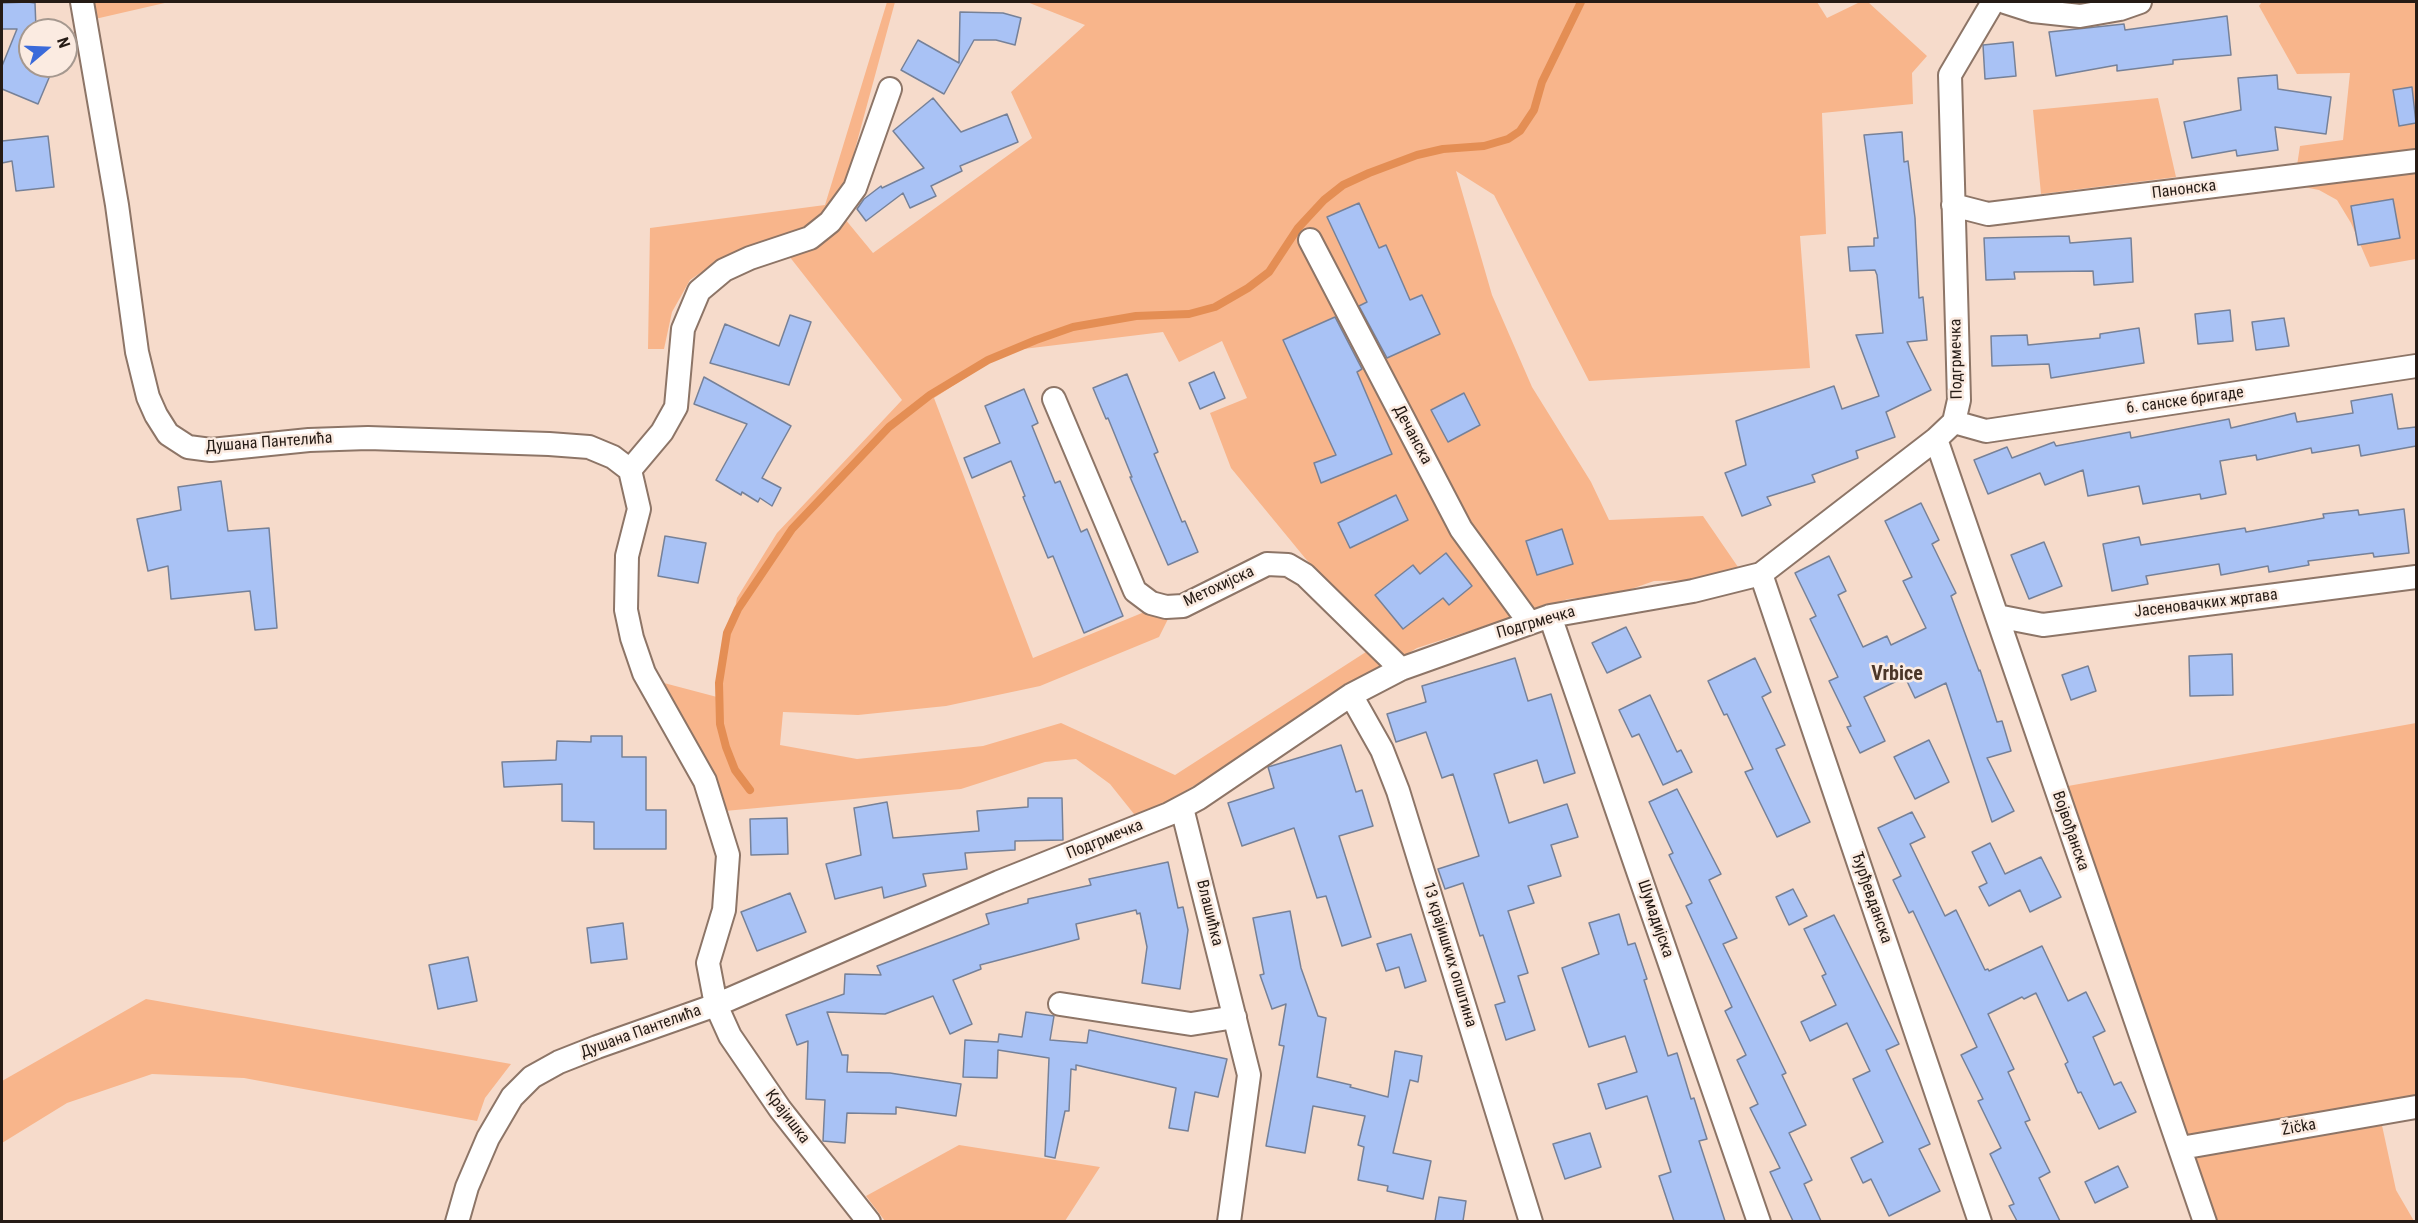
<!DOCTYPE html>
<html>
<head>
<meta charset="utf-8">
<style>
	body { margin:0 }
	#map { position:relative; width:2418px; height:1223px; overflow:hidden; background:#f6dbcb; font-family:"Roboto Condensed",sans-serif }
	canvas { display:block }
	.frame { position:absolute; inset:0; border:3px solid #251b15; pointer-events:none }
	.north { position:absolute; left:18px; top:18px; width:60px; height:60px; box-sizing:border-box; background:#fbebe1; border:2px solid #a5988f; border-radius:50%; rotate:71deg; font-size:16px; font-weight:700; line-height:24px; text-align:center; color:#251b15 }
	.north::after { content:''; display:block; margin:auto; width:21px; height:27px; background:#3a6ada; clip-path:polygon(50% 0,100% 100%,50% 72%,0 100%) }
</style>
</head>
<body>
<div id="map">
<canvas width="2418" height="1223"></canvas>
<div class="frame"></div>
<div class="north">N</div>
</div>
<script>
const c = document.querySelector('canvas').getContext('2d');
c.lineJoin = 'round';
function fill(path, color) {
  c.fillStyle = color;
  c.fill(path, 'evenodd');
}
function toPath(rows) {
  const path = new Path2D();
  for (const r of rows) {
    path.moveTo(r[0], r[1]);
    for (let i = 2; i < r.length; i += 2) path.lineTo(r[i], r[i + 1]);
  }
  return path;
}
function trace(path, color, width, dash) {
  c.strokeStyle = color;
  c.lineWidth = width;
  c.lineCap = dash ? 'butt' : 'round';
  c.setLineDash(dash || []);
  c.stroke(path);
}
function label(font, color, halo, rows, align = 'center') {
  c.font = font + ' "Roboto Condensed",sans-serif';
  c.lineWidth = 5;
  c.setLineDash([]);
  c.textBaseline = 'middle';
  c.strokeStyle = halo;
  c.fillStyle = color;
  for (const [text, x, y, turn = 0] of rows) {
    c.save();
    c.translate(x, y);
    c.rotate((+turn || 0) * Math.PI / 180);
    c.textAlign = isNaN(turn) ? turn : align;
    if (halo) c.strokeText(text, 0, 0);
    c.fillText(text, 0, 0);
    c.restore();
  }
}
fill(toPath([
	[90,2,169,2,95,19],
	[887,2,895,2,839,208,817,227,716,262,690,280,672,312,664,349,648,349,650,228,825,205],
	[1027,2,1817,2,1827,18,1860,2,1868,2,1927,56,1912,73,1913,104,1822,113,1826,234,1800,236,1810,368,1589,381,1494,195,1456,171,1492,295,1532,387,1591,482,1609,520,1703,516,1738,567,1702,580,1654,581,1617,594,1568,599,1417,648,1400,658,1305,558,1231,468,1210,413,1247,398,1222,341,1179,362,1163,332,1007,351,934,398,1033,658,1154,608,1170,615,1159,637,1040,686,946,706,858,715,783,712,780,745,857,759,983,746,1061,723,1175,775,1369,650,1386,665,1277,730,1217,772,1138,819,1110,784,1076,759,1045,762,961,789,725,811,664,683,717,697,737,598,777,533,902,400,789,256,845,219,873,253,1032,138,1011,92,1085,25],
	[2262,2,2416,2,2416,259,2370,267,2351,223,2337,200,2319,190,2294,185,2300,146,2343,140,2350,73,2297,74,2259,6],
	[2158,98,2176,177,2041,194,2033,110],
	[2416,723,2416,1094,2378,1107,2396,1190,2414,1221,2212,1221,2057,788],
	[146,999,511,1064,485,1098,477,1121,244,1078,152,1074,67,1103,2,1143,2,1081],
	[959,1145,1100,1167,1065,1221,885,1221,866,1196]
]), '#f8b58b');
trace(toPath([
	[750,790,735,770,726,747,720,724,719,683,727,633,738,609,792,529,889,427,930,395,988,360,1036,340,1073,327,1136,316,1189,314,1215,307,1248,288,1269,272,1298,228,1324,200,1343,185,1369,173,1417,155,1443,149,1484,146,1508,139,1520,131,1534,110,1542,82,1581,2]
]), '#e48e54', 8);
const building = toPath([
	[28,2,35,3,36,29,30,29,30,66,54,66,38,104,2,89,2,66,17,29,2,29,2,3,28,2],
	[960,12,1003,13,1021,18,1015,45,996,40,974,40,944,94,901,70,918,40,959,63,960,12],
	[2227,16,2231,55,2173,60,2173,64,2117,71,2117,65,2056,76,2049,32,2124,24,2125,30,2227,16],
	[2013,42,2016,76,1985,79,1983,45,2013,42],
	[2277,75,2278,89,2331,97,2326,134,2275,127,2278,150,2237,156,2236,150,2192,158,2184,122,2241,110,2238,78,2277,75],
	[2412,87,2416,123,2399,126,2393,90,2412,87],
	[933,98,961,132,1007,114,1018,142,960,166,962,171,931,186,936,196,910,208,903,193,866,221,857,209,864,199,881,186,882,188,924,168,893,131,933,98],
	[1902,132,1904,162,1908,161,1915,218,1919,298,1923,297,1927,340,1907,342,1931,390,1886,412,1895,437,1856,451,1858,458,1812,475,1815,482,1767,497,1771,505,1742,516,1725,473,1746,465,1736,421,1834,386,1842,409,1879,396,1856,335,1883,333,1877,275,1875,270,1850,271,1848,247,1874,246,1874,238,1878,238,1864,135,1902,132],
	[48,136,54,187,16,191,12,161,2,163,2,141,48,136],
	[2393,199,2400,238,2358,245,2351,206,2393,199],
	[1359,203,1379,248,1386,245,1410,300,1422,295,1440,334,1387,358,1359,306,1367,302,1327,217,1359,203],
	[2069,236,2070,243,2131,238,2133,282,2094,285,2093,271,2014,272,2015,279,1986,280,1984,238,2069,236],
	[2230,310,2233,341,2198,344,2195,314,2230,310],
	[790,315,811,322,789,385,710,363,725,324,779,346,790,315],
	[1335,317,1362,369,1357,372,1392,454,1321,483,1314,463,1336,455,1283,340,1335,317],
	[2284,318,2289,346,2256,350,2252,322,2284,318],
	[2139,328,2144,363,2051,378,2049,364,1992,366,1991,336,2027,335,2028,345,2100,338,2100,334,2139,328],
	[1214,372,1225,398,1200,409,1189,383,1214,372],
	[1127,374,1158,452,1154,454,1182,522,1185,521,1198,552,1168,565,1130,477,1132,477,1108,418,1106,419,1093,388,1127,374],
	[704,377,791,426,762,478,781,488,772,506,760,498,758,502,742,492,741,495,716,480,747,424,694,404,704,377],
	[1024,389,1038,423,1032,426,1055,483,1060,481,1081,532,1087,529,1123,616,1084,633,1053,556,1048,558,1023,497,1025,496,1011,461,972,478,964,458,1000,443,985,406,1024,389],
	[1464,393,1480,425,1448,442,1431,410,1464,393],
	[2392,394,2398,429,2416,427,2416,446,2361,456,2359,445,2312,453,2311,448,2257,460,2256,455,2220,461,2226,494,2201,499,2200,494,2143,504,2139,486,2088,496,2083,470,2045,485,2040,473,1988,494,1974,460,2007,447,2012,458,2054,442,2056,446,2130,432,2131,438,2229,419,2231,428,2295,413,2297,422,2353,413,2351,401,2392,394],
	[221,481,228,531,269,528,277,628,255,630,250,591,171,599,168,566,148,571,137,519,181,510,178,487,221,481],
	[1396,495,1408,520,1350,548,1338,523,1396,495],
	[1921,503,1939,540,1932,544,1956,593,1951,596,1979,671,1980,670,1997,722,2002,721,2011,751,1987,758,2014,811,1992,822,1946,683,1915,698,1905,677,1864,697,1885,741,1860,753,1847,727,1851,726,1829,681,1838,677,1810,619,1816,616,1795,573,1829,556,1846,591,1838,595,1863,647,1887,636,1891,645,1926,628,1903,581,1912,577,1885,521,1921,503],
	[2404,509,2409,553,2374,557,2373,553,2308,561,2309,565,2269,572,2268,566,2221,575,2219,564,2146,576,2148,584,2112,591,2103,544,2139,537,2141,545,2245,528,2246,532,2324,518,2323,514,2358,510,2359,515,2404,509],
	[1562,529,1573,564,1537,575,1526,541,1562,529],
	[665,536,706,543,698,583,658,576,665,536],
	[2044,542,2062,586,2029,599,2011,555,2044,542],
	[1446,553,1472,586,1449,605,1443,598,1403,629,1375,595,1413,565,1420,574,1446,553],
	[1626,627,1641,657,1607,673,1592,643,1626,627],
	[2232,654,2233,695,2190,696,2189,656,2232,654],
	[1515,658,1528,701,1551,694,1575,773,1544,783,1537,760,1494,774,1509,823,1567,804,1578,837,1551,845,1561,876,1528,886,1534,903,1508,911,1528,973,1518,976,1535,1030,1506,1040,1495,1005,1505,1002,1483,935,1480,936,1463,883,1445,889,1438,869,1479,856,1453,774,1442,778,1426,732,1396,742,1387,714,1426,702,1422,686,1515,658],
	[1755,658,1771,692,1762,697,1785,745,1776,749,1810,822,1777,837,1745,772,1753,769,1727,714,1724,715,1708,681,1755,658],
	[2088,666,2096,691,2071,700,2062,675,2088,666],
	[1650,695,1677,752,1681,750,1692,772,1663,785,1639,734,1632,737,1619,710,1650,695],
	[591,736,622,736,622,757,646,757,646,810,666,810,666,849,594,849,594,822,562,821,562,784,504,787,502,762,556,760,557,741,591,742,591,736],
	[1929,740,1949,782,1915,799,1894,757,1929,740],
	[1341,745,1356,792,1362,790,1373,826,1339,836,1371,937,1342,946,1326,896,1317,898,1294,828,1242,846,1228,803,1274,788,1268,767,1341,745],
	[1677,789,1721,874,1709,880,1737,938,1723,944,1786,1073,1782,1075,1806,1125,1789,1133,1812,1180,1804,1184,1821,1221,1793,1221,1770,1172,1780,1168,1750,1108,1758,1104,1737,1060,1746,1055,1725,1011,1732,1007,1686,906,1692,903,1669,855,1673,853,1649,802,1677,789],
	[1028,798,1062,798,1063,840,1015,841,1015,850,965,853,967,869,923,874,926,886,884,898,882,887,835,899,826,864,861,855,854,808,887,802,893,838,979,831,977,811,1028,807,1028,798],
	[1912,812,1925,837,1910,844,1945,916,1956,910,1985,970,1988,969,1989,971,2042,946,2068,1001,2086,992,2105,1031,2093,1037,2114,1085,2121,1082,2136,1112,2099,1129,2081,1092,2078,1093,2065,1064,2068,1062,2036,993,2024,999,2022,997,1988,1014,2014,1069,2008,1072,2030,1120,2025,1122,2050,1172,2039,1178,2060,1221,2017,1221,2009,1206,2014,1204,1990,1154,2001,1148,1978,1101,1983,1099,1961,1055,1977,1047,1913,911,1909,913,1893,880,1901,876,1878,828,1912,812],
	[787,818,788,854,751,855,750,819,787,818],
	[1990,843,2005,874,2041,857,2061,897,2030,912,2020,890,1989,906,1979,887,1987,883,1972,852,1990,843],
	[1168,862,1178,908,1183,907,1188,930,1180,989,1142,983,1147,947,1140,913,1137,914,1136,910,1076,924,1079,939,980,965,981,969,953,980,972,1024,950,1034,933,996,885,1014,827,1012,842,1055,848,1055,847,1072,890,1073,961,1084,956,1116,896,1107,896,1114,847,1113,845,1143,823,1141,825,1100,806,1099,808,1041,797,1045,786,1015,844,994,845,974,881,975,877,966,989,924,986,914,1028,903,1028,899,1091,885,1089,879,1168,862],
	[1793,889,1807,916,1789,925,1776,897,1793,889],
	[790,893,806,932,757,951,741,912,790,893],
	[1290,911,1301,968,1318,1016,1326,1018,1317,1077,1351,1085,1350,1087,1388,1097,1395,1051,1422,1056,1418,1082,1410,1080,1393,1153,1431,1161,1423,1199,1387,1191,1388,1186,1358,1180,1364,1147,1358,1145,1365,1116,1313,1106,1305,1153,1266,1146,1284,1046,1279,1045,1286,1004,1272,1009,1260,975,1264,974,1253,918,1290,911],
	[1619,914,1628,945,1635,943,1647,979,1644,980,1668,1056,1677,1053,1691,1099,1694,1098,1707,1139,1699,1141,1725,1221,1674,1221,1659,1176,1671,1172,1647,1096,1606,1109,1598,1084,1637,1072,1625,1036,1589,1047,1562,968,1599,954,1589,923,1619,914],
	[1834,915,1899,1044,1886,1050,1930,1144,1919,1149,1940,1191,1889,1216,1871,1179,1863,1183,1851,1158,1883,1142,1853,1079,1870,1071,1847,1023,1810,1041,1801,1022,1836,1005,1822,976,1826,974,1804,929,1834,915],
	[623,923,627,959,591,963,587,928,623,923],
	[1411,934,1426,981,1405,988,1399,967,1386,971,1377,944,1411,934],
	[468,957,477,1001,438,1009,429,965,468,957],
	[1026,1012,1054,1016,1050,1040,1087,1043,1089,1030,1227,1059,1218,1097,1195,1092,1188,1131,1169,1128,1176,1088,1076,1065,1076,1070,1071,1069,1069,1111,1065,1111,1055,1158,1045,1156,1049,1058,998,1050,997,1078,963,1077,965,1040,998,1042,999,1034,1022,1037,1026,1012],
	[1590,1133,1601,1167,1565,1179,1553,1144,1590,1133],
	[2118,1166,2128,1187,2095,1203,2085,1182,2118,1166],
	[1439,1197,1466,1201,1463,1221,1435,1221,1439,1197]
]);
fill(building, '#a9c2f5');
trace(building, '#768198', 1.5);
const minor = toPath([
	[82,2,117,205,137,352,148,397,156,415,168,434,188,447,211,450,309,440,368,438,549,444,589,447,613,457,630,470,639,509,627,556,626,610,632,638,644,673,705,781,728,855,724,910,708,963,716,1005,597,1047,559,1062,532,1077,512,1097,488,1138,467,1187,457,1222],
	[2005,2,2033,11,2080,16,2120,9,2140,2],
	[1953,205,1988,214,2416,161],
	[1310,240,1461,529,1529,622],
	[1054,399,1135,591,1151,603,1166,607,1183,606,1267,564,1288,565,1305,575,1401,669],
	[1954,422,1986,431,2416,366],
	[1936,439,2205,1222],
	[630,470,662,432,676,407,683,329,699,291,724,270,750,258,810,238,830,222,855,188,890,89],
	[1761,574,1980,1222],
	[1550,616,1759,1222],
	[1997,616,2043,625,2416,577],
	[1351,695,1382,750,1398,791,1531,1222],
	[1182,808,1249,1075,1229,1222],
	[1060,1004,1191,1024,1235,1017],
	[2181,1148,2416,1107],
	[869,1222,780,1109,730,1036,716,1005,999,882,1169,814,1199,798,1351,695,1401,669,1550,616,1693,591,1761,574,1936,439,1954,422,1959,400,1950,75,1993,2]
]);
trace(minor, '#8d7567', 26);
trace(minor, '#fff', 22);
label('16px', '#251b15', '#fbebe1', [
	["Панонска",2184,190,-7],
	["Подгрмечка",1957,359,-91],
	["6. санске бригаде",2185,401,-8],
	["Дечанска",1412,435,62],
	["Душана Пантелића",269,443,-4],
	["Метохијска",1219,587,-25],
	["Јасеновачких жртава",2206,604,-7],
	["Подгрмечка",1536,623,-16],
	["Војвођанска",2070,831,71],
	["Подгрмечка",1105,840,-22],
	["Ђурђевданска",1871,898,71],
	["Влашићка",1209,913,76],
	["Шумадијска",1655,919,71],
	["13 крајишких општина",1449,955,73],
	["Душана Пантелића",641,1032,-20],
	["Крајишка",787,1117,53],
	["Žička",2299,1128,-10]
]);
label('bold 20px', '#4b3629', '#fbebe1', [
	["Vrbice",1897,675]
]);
</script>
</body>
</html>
